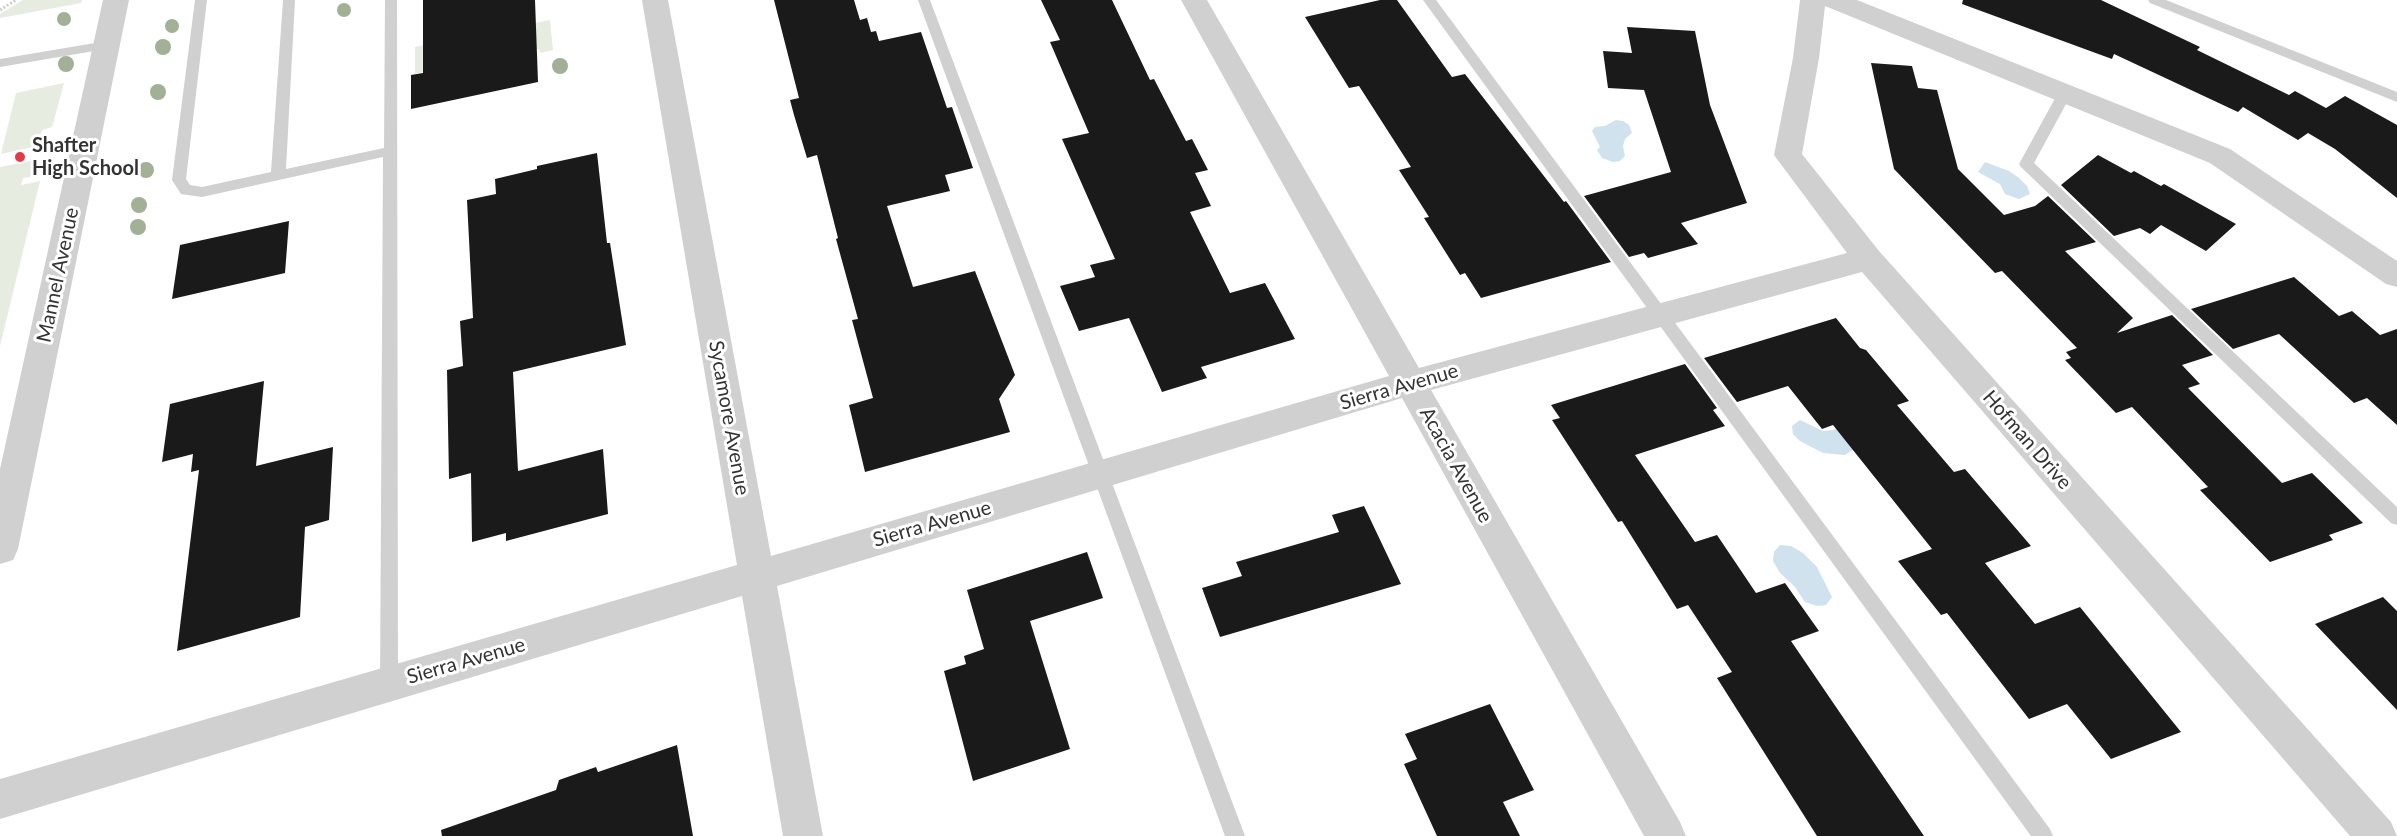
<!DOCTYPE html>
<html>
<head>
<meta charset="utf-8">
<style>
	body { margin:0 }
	canvas { display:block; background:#fff }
</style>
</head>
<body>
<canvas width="2397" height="836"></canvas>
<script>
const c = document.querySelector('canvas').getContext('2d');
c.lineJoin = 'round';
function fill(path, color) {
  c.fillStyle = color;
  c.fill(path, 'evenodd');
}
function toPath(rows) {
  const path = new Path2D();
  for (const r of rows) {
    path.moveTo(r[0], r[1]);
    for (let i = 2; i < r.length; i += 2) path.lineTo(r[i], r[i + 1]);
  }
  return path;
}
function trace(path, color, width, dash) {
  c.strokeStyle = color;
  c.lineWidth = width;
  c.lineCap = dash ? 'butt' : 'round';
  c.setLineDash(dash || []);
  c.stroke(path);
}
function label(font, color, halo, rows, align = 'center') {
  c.font = font + ' Lato,sans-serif';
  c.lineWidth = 6;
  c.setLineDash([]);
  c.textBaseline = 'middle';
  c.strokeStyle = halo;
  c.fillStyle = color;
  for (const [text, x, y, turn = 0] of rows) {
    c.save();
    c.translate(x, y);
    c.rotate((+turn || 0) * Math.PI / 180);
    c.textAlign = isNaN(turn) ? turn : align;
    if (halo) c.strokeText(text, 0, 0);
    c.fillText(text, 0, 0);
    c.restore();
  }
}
fill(toPath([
	[23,0,82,0,81,3,0,18,0,14],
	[550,20,553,50,540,53,539,49,415,74,415,47],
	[64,83,52,127,42,130,37,146,1,154,16,93],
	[35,160,30,177,23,178,21,185,40,181,0,346,0,167]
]), '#e6ecdf');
fill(toPath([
	[1616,120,1623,121,1629,125,1632,133,1625,139,1623,146,1625,156,1620,161,1613,162,1602,158,1597,150,1600,147,1592,131,1595,127,1605,126],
	[1985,162,2009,171,2019,178,2027,186,2030,194,2019,199,2005,194,2000,184,1978,172],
	[1800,420,1823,431,1833,430,1844,425,1871,447,1851,451,1845,455,1823,453,1800,441,1793,434,1792,426],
	[1780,545,1791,546,1803,553,1817,567,1832,597,1826,605,1817,606,1805,602,1795,587,1780,573,1773,561,1774,552]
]), '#cfe2ee');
fill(toPath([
	[423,0,535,0,538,82,411,109,411,75,423,73],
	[774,0,854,0,860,20,867,18,871,32,876,31,879,41,921,32,947,108,952,107,973,168,945,175,950,191,887,206,913,287,975,271,1015,375,999,399,1010,432,865,472,849,405,873,398,852,320,858,319,836,239,838,238,817,155,807,158,794,115,790,100,799,98],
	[1041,0,1112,0,1150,80,1154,79,1186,141,1192,139,1208,170,1195,173,1211,206,1190,212,1230,293,1265,283,1295,339,1201,367,1207,378,1162,392,1129,318,1079,331,1060,286,1095,277,1090,265,1115,259,1062,139,1089,133,1050,42,1060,40],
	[1380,0,1397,0,1452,77,1465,74,1564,202,1566,201,1611,262,1481,298,1465,273,1460,275,1424,218,1429,217,1399,170,1411,167,1359,86,1349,88,1305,17],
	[1963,0,2101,0,2200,47,2197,50,2289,95,2295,91,2326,108,2345,96,2397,125,2397,198,2335,149,2308,133,2298,140,2243,107,2238,112,2114,54,2112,59,1962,4],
	[1627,27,1695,31,1710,105,1747,203,1681,223,1698,244,1648,258,1644,253,1629,257,1584,196,1671,172,1644,90,1608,88,1603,51,1632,53],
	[1871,63,1912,66,1918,88,1937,90,1958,169,2004,215,2035,206,2048,196,2096,242,2065,251,2133,318,2117,333,2172,315,2213,355,2182,365,2200,384,2188,388,2282,483,2312,473,2363,523,2329,535,2333,540,2270,562,2200,490,2208,487,2132,407,2116,413,2065,360,2071,358,2066,352,2077,348,2002,271,1995,273,1894,169],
	[597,153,607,243,610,243,626,345,513,372,518,471,603,449,608,514,506,541,506,533,472,542,471,473,449,479,447,370,463,366,460,321,473,318,467,200,496,194,495,179,537,169,537,166],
	[2098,155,2131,173,2134,171,2161,186,2164,184,2236,224,2206,251,2161,225,2150,234,2140,228,2114,236,2061,185],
	[289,221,285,273,172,299,180,245],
	[2294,277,2339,316,2352,311,2380,335,2397,329,2397,425,2367,398,2354,403,2279,334,2233,349,2191,309],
	[1836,318,1860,348,1866,350,1909,401,1897,405,1954,472,1965,469,2031,546,1985,563,2035,624,2080,607,2181,732,2111,759,2067,704,2029,719,1947,613,1941,615,1898,561,1932,549,1833,425,1822,429,1788,386,1737,402,1704,358],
	[1685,364,1717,408,1713,410,1725,426,1635,455,1695,542,1717,535,1756,593,1785,583,1819,631,1791,641,1924,836,1817,836,1717,678,1732,672,1688,605,1677,609,1622,521,1618,522,1552,420,1560,418,1551,405],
	[264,381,256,466,333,447,329,520,305,527,300,617,177,651,199,470,191,472,193,454,162,462,170,404],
	[1364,506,1401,584,1220,637,1202,588,1242,576,1236,562,1339,532,1332,515],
	[1087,552,1103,598,1030,621,1070,749,973,781,944,671,966,664,964,656,984,649,967,590],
	[2383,597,2397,611,2397,710,2315,624],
	[1490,704,1534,790,1503,802,1520,836,1437,836,1404,764,1417,759,1405,734],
	[677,745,693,836,442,836,441,830,556,790,559,780,596,767,598,772]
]), '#1a1a1a');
trace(toPath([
	[0,10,16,0]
]), '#cdcdcd', 3, [2, 2]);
fill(toPath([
	[195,0,207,0,186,179,190,185,202,187,271,172,283,0,295,0,286,169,384,148,385,0,397,0,398,684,396,690,389,693,382,690,380,684,383,157,202,197,181,194,172,180,195,0],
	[918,0,930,0,1245,836,1225,836,918,0],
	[1423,0,1436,0,2050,829,2053,836,2031,836,1423,0],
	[2148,0,2166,0,2397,92,2397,102,2150,3,2148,0],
	[107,41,114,45,112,48,0,67,0,59,107,41],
	[2065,89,2072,93,2034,163,2397,507,2397,525,2391,523,2021,167,2019,164,2058,93,2065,89]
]), '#d0d0d0');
fill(toPath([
	[103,0,129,0,18,549,13,560,0,564,0,469,103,0],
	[642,0,668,0,771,556,1389,376,1181,0,1207,0,1419,368,1847,253,1774,155,1793,58,1800,0,1857,0,2230,149,2397,261,2397,287,2386,284,2210,163,1825,6,1819,58,1802,154,1879,251,2391,822,2397,836,2350,836,1862,272,1431,390,1680,822,1686,836,1644,836,1402,398,777,586,823,836,783,836,742,596,0,819,0,779,737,565,642,0]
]), '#d0d0d0');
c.fillStyle = '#a2b095';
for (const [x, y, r] of [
	[344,10,7],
	[64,19,7],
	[172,26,7],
	[163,47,8],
	[66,64,8],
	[560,66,8],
	[158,92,8],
	[146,170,8],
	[139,205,8],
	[138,227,8]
]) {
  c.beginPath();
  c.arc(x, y, r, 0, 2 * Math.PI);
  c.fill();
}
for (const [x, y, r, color] of [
	[20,157,6,"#e63946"]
]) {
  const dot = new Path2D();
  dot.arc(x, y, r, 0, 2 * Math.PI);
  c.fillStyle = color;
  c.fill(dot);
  trace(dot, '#fff', 2);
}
label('bold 20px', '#333', '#fff', [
	["Shafter",32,146],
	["High School",32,169]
], 'left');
label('20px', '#333', '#fff', [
	["Mannel Avenue",58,275,-78],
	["Sierra Avenue",1399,387,-16],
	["Sycamore Avenue",729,418,80],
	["Hofman Drive",2027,440,49],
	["Acacia Avenue",1456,465,61],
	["Sierra Avenue",932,524,-16],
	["Sierra Avenue",466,661,-16]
]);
</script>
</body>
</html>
